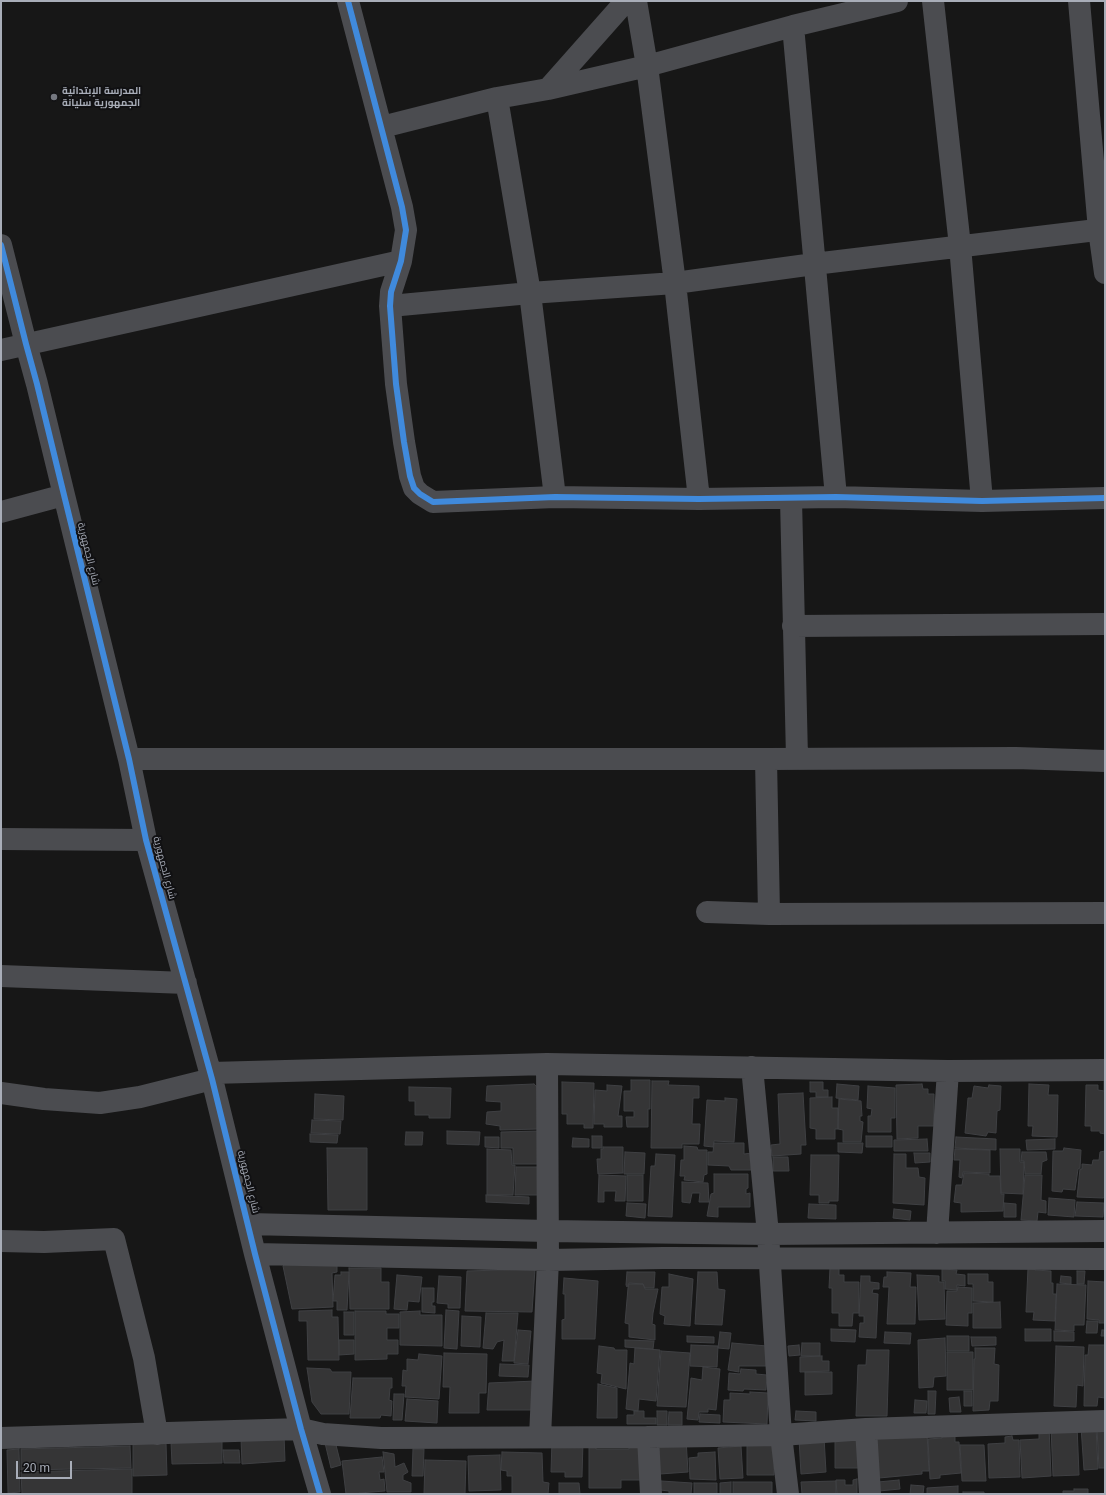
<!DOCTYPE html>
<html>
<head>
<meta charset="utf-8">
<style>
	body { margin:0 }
	#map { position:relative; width:1106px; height:1495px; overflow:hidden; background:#171717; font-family:Roboto,sans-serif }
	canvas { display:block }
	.frame { position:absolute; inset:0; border:2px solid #a8adb8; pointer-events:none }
	.scale { position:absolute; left:16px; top:1461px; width:56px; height:18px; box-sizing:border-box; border:2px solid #a8adb8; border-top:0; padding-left:5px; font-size:12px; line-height:14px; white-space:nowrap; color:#a8adb8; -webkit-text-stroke:3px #111113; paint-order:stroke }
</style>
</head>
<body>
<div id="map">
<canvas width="1106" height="1495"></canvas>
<div class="frame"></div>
<div class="scale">20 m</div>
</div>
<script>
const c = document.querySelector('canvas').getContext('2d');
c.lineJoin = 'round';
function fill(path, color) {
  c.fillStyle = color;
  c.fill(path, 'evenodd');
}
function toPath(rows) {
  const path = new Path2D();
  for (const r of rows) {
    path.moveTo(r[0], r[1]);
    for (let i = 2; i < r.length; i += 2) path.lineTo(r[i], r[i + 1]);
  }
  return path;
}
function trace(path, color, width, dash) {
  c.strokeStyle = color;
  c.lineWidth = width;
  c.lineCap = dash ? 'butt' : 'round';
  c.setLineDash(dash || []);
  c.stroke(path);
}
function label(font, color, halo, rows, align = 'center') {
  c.font = font + ' Roboto,Cairo,sans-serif';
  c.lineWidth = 4;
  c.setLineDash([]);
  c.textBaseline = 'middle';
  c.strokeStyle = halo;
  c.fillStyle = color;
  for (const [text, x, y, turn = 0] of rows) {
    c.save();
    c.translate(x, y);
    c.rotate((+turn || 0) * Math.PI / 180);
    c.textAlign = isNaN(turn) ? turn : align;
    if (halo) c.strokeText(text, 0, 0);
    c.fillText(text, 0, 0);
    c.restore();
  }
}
const building = toPath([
	[1104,1075,1105,1075,1105,1134,1100,1133,1100,1131,1091,1131,1091,1126,1085,1126,1086,1085,1098,1085,1098,1090,1104,1091,1104,1075],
	[631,1080,650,1080,650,1109,648,1109,648,1127,627,1127,626,1117,634,1117,634,1111,624,1111,624,1091,631,1091,631,1080],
	[652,1081,669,1081,668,1085,699,1086,699,1098,693,1098,692,1124,700,1124,699,1144,682,1144,682,1148,651,1148,652,1081],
	[562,1082,594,1083,593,1128,584,1128,584,1124,567,1124,567,1114,562,1114,562,1082],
	[810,1082,823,1082,823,1090,828,1090,828,1097,816,1097,816,1092,810,1092,810,1082],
	[534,1084,540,1090,538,1129,500,1130,500,1126,486,1124,487,1112,501,1111,501,1102,486,1101,487,1086,534,1084],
	[837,1084,859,1086,858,1100,836,1098,837,1084],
	[922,1084,923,1089,928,1089,928,1094,934,1094,934,1126,918,1126,918,1138,897,1139,896,1085,922,1084],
	[1029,1084,1049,1085,1048,1095,1058,1095,1057,1137,1032,1136,1033,1126,1028,1126,1029,1084],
	[607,1085,622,1086,618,1116,622,1116,622,1127,604,1127,604,1124,594,1124,595,1090,607,1091,607,1085],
	[989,1085,1001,1086,1000,1110,997,1111,996,1133,988,1132,986,1136,965,1133,968,1098,972,1098,974,1086,988,1088,989,1085],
	[868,1086,895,1088,895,1118,891,1118,891,1132,868,1132,868,1116,871,1116,872,1109,867,1108,868,1086],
	[409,1087,451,1088,450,1118,429,1118,429,1115,415,1115,415,1101,409,1101,409,1087],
	[803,1093,806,1145,801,1145,801,1154,772,1156,771,1145,780,1144,778,1094,803,1093],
	[315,1094,344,1096,343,1120,314,1119,315,1094],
	[832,1097,832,1108,838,1108,838,1129,835,1129,835,1139,816,1139,816,1129,810,1128,810,1098,832,1097],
	[725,1098,737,1099,734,1142,714,1141,713,1147,704,1146,707,1100,725,1101,725,1098],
	[839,1099,861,1101,862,1116,860,1116,860,1121,863,1122,861,1142,843,1142,843,1130,838,1129,839,1099],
	[312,1120,341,1121,340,1134,311,1133,312,1120],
	[447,1131,480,1132,479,1145,447,1144,447,1131],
	[541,1131,542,1164,513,1164,513,1148,501,1148,501,1132,541,1131],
	[406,1132,423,1132,422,1145,405,1145,406,1132],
	[310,1134,338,1135,337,1143,310,1142,310,1134],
	[592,1136,602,1136,602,1148,592,1148,592,1136],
	[866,1136,892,1136,892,1147,866,1147,866,1136],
	[485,1137,499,1137,499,1148,485,1147,485,1137],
	[956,1137,996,1139,996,1150,955,1148,956,1137],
	[573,1138,589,1139,589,1147,572,1147,573,1138],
	[927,1139,928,1151,894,1151,894,1140,927,1139],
	[1055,1139,1055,1149,1027,1150,1026,1140,1055,1139],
	[714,1143,744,1143,744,1154,752,1153,751,1170,731,1170,729,1166,708,1165,708,1152,713,1152,714,1143],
	[838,1143,863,1143,862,1153,838,1152,838,1143],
	[684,1146,697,1147,698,1150,707,1150,707,1174,704,1175,703,1182,684,1180,685,1176,680,1176,681,1160,684,1160,684,1146],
	[603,1147,623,1147,623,1173,598,1174,597,1159,601,1159,601,1149,603,1149,603,1147],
	[327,1148,367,1148,367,1210,328,1210,327,1148],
	[1064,1148,1081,1150,1080,1168,1078,1169,1075,1190,1063,1189,1062,1192,1052,1191,1053,1151,1063,1151,1064,1148],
	[487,1149,511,1150,512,1165,515,1165,513,1195,487,1195,487,1149],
	[955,1149,990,1150,990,1173,963,1172,962,1178,959,1177,960,1160,954,1160,955,1149],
	[1000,1149,1020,1149,1020,1162,1024,1162,1023,1194,1001,1193,1000,1149],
	[1105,1151,1105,1197,1103,1198,1077,1197,1080,1169,1082,1169,1082,1164,1092,1165,1093,1160,1099,1160,1100,1152,1105,1151],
	[625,1152,645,1153,644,1174,624,1174,625,1152],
	[1022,1152,1046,1152,1047,1160,1042,1162,1041,1174,1025,1174,1024,1161,1021,1161,1022,1152],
	[914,1153,930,1153,930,1162,915,1163,914,1153],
	[656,1154,675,1155,672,1217,648,1216,651,1166,655,1166,656,1154],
	[894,1154,906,1154,906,1168,918,1168,919,1177,925,1178,924,1205,893,1203,894,1154],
	[811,1155,839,1155,838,1201,829,1201,829,1203,819,1203,819,1195,810,1195,811,1155],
	[773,1157,788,1157,789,1171,773,1171,773,1157],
	[516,1167,540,1167,540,1195,515,1195,516,1167],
	[964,1173,989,1174,989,1176,1000,1176,1001,1194,1004,1194,1003,1211,961,1212,961,1203,954,1202,956,1185,962,1185,964,1173],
	[714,1174,748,1174,748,1188,746,1189,746,1194,750,1193,750,1207,718,1207,718,1217,707,1216,711,1194,714,1193,714,1174],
	[599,1175,626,1176,625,1201,615,1201,616,1191,604,1191,604,1202,598,1202,599,1175],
	[627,1175,643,1175,643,1201,627,1201,627,1175],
	[1025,1175,1042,1175,1041,1200,1046,1201,1046,1213,1038,1212,1037,1221,1021,1220,1025,1175],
	[682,1182,708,1183,709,1202,699,1202,700,1193,692,1193,690,1203,682,1202,682,1182],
	[486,1195,529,1197,529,1204,486,1202,486,1195],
	[1049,1198,1075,1200,1074,1217,1048,1215,1049,1198],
	[1077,1202,1104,1203,1103,1217,1075,1216,1077,1202],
	[627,1203,646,1204,645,1218,626,1216,627,1203],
	[1004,1203,1016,1204,1016,1217,1004,1217,1004,1203],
	[809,1204,836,1205,836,1219,808,1218,809,1204],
	[894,1209,911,1211,910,1220,893,1218,894,1209],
	[291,1257,337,1257,337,1272,332,1273,333,1307,292,1309,283,1266,291,1257],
	[349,1268,381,1268,381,1282,389,1282,389,1309,350,1309,349,1268],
	[830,1268,839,1268,839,1275,844,1275,844,1282,859,1282,859,1313,853,1313,852,1326,839,1326,839,1313,832,1313,832,1288,829,1288,830,1268],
	[1028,1268,1035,1268,1035,1270,1051,1271,1051,1283,1053,1283,1053,1294,1056,1294,1055,1321,1033,1320,1034,1312,1026,1312,1028,1268],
	[535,1269,532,1312,465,1311,467,1271,535,1269],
	[942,1269,957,1270,956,1274,965,1275,965,1286,957,1285,957,1290,945,1289,945,1281,942,1281,942,1269],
	[1077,1271,1085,1271,1084,1284,1077,1284,1077,1271],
	[341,1272,349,1272,347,1310,337,1310,337,1301,333,1301,335,1275,341,1275,341,1272],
	[627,1272,655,1272,654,1288,645,1288,643,1284,629,1283,627,1287,626,1285,627,1272],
	[698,1272,717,1272,718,1289,725,1290,722,1325,695,1324,698,1272],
	[887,1272,911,1273,910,1287,916,1287,915,1324,887,1324,889,1287,883,1287,884,1277,887,1277,887,1272],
	[669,1274,693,1279,690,1326,664,1324,665,1316,660,1314,662,1287,669,1287,669,1274],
	[968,1274,988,1274,988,1282,993,1282,993,1302,973,1301,973,1284,968,1284,968,1274],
	[397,1275,422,1277,419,1302,408,1301,407,1310,394,1309,397,1275],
	[917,1275,939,1276,939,1282,944,1282,945,1319,919,1320,917,1275],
	[439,1276,461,1277,460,1308,448,1308,448,1304,437,1303,439,1276],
	[861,1276,870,1276,870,1282,879,1283,879,1289,873,1289,872,1293,878,1294,876,1338,859,1337,860,1323,864,1323,864,1316,859,1316,861,1276],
	[1061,1276,1071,1277,1071,1284,1060,1283,1061,1276],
	[564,1278,598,1281,595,1339,562,1339,562,1320,565,1319,565,1294,563,1294,564,1278],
	[1088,1281,1105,1282,1105,1323,1099,1323,1099,1320,1087,1319,1088,1281],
	[629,1284,643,1284,645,1289,658,1289,653,1313,652,1324,655,1325,655,1340,629,1337,629,1324,625,1323,628,1288,629,1284],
	[1057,1284,1086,1285,1084,1325,1074,1325,1074,1331,1055,1330,1057,1284],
	[958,1287,972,1288,972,1313,968,1313,968,1326,946,1325,947,1291,957,1291,958,1287],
	[422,1288,434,1288,434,1302,432,1302,432,1306,435,1306,435,1313,422,1312,422,1288],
	[1000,1302,1001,1328,973,1328,973,1303,1000,1302],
	[332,1310,332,1317,338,1317,339,1360,308,1360,307,1321,299,1321,299,1311,332,1310],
	[446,1310,459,1311,457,1349,444,1348,446,1310],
	[355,1311,386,1311,386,1314,399,1314,399,1328,387,1328,387,1340,398,1340,398,1354,387,1354,387,1359,355,1360,355,1311],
	[420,1311,420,1315,442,1315,442,1346,400,1345,400,1312,420,1311],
	[344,1312,354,1312,354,1335,344,1335,344,1312],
	[486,1313,518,1313,514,1361,502,1361,504,1340,497,1342,493,1349,483,1348,486,1313],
	[462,1316,481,1317,480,1347,461,1346,462,1316],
	[1087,1321,1098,1321,1097,1333,1086,1333,1087,1321],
	[831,1329,856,1330,855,1342,831,1341,831,1329],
	[1025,1329,1051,1329,1051,1341,1025,1341,1025,1329],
	[518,1330,531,1331,528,1364,514,1363,518,1330],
	[1102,1330,1105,1330,1105,1336,1101,1336,1102,1330],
	[1054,1331,1074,1332,1074,1341,1054,1341,1054,1331],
	[720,1332,731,1333,729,1349,718,1348,720,1332],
	[885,1332,911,1333,910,1344,884,1343,885,1332],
	[687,1336,714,1337,714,1343,687,1342,687,1336],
	[947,1336,969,1336,969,1351,947,1351,947,1336],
	[971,1337,996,1337,996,1345,972,1346,971,1337],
	[945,1338,946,1376,934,1377,933,1387,919,1388,918,1340,945,1338],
	[339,1340,354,1340,354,1354,339,1355,339,1340],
	[625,1340,654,1341,653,1349,625,1347,625,1340],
	[732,1343,767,1346,766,1366,739,1366,739,1372,728,1370,732,1343],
	[802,1343,820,1343,820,1356,801,1356,802,1343],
	[691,1345,718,1346,717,1367,690,1366,691,1345],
	[799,1345,800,1355,789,1356,788,1346,799,1345],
	[1089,1345,1105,1345,1105,1398,1098,1397,1097,1406,1084,1406,1085,1355,1088,1355,1089,1345],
	[599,1346,614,1348,615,1350,627,1350,626,1389,601,1383,602,1374,597,1373,599,1346],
	[1056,1346,1084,1347,1083,1386,1077,1385,1076,1407,1054,1406,1056,1346],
	[635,1348,660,1350,656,1401,639,1399,638,1411,626,1409,630,1363,634,1364,635,1348],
	[975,1348,995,1348,994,1364,999,1365,998,1401,990,1401,989,1410,973,1411,974,1359,975,1359,975,1348],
	[867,1350,889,1350,887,1416,856,1416,858,1365,866,1365,867,1350],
	[661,1351,690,1353,686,1407,657,1406,661,1351],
	[947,1352,973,1352,973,1390,947,1390,947,1352],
	[444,1353,487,1354,486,1393,479,1393,479,1413,449,1413,450,1387,443,1387,444,1353],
	[419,1354,442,1356,439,1399,405,1397,406,1386,402,1386,403,1370,407,1371,407,1359,418,1360,419,1354],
	[822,1356,822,1361,829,1361,829,1371,800,1372,800,1357,822,1356],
	[500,1364,529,1365,528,1377,499,1376,500,1364],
	[703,1367,720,1369,716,1410,708,1409,708,1412,699,1412,698,1420,687,1419,691,1378,702,1380,703,1367],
	[307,1368,330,1369,332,1372,351,1372,349,1414,321,1414,312,1402,307,1368],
	[741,1369,756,1370,756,1374,767,1375,766,1390,744,1389,743,1391,728,1390,729,1373,740,1374,741,1369],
	[805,1372,832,1372,832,1394,805,1395,805,1372],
	[353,1378,392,1378,392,1388,390,1388,389,1400,392,1401,391,1416,381,1415,380,1418,350,1418,353,1378],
	[536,1381,532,1410,487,1410,489,1383,536,1381],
	[598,1384,617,1388,617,1418,597,1418,598,1384],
	[928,1391,936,1391,935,1414,928,1414,928,1391],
	[964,1391,972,1391,972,1406,964,1406,964,1391],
	[750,1392,768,1393,767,1424,723,1422,724,1400,730,1400,730,1393,750,1394,750,1392],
	[394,1394,404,1394,402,1420,393,1420,394,1394],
	[959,1397,961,1412,950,1412,949,1398,959,1397],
	[407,1399,438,1401,437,1423,405,1421,407,1399],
	[915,1400,927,1401,926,1413,914,1413,915,1400],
	[634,1411,644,1411,644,1418,656,1418,656,1424,627,1424,627,1415,634,1415,634,1411],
	[657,1411,667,1411,667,1425,657,1425,657,1411],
	[796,1411,816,1412,816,1421,795,1420,796,1411],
	[669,1412,682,1412,682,1425,668,1425,669,1412],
	[700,1414,720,1415,720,1423,699,1422,700,1414],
	[1077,1425,1079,1475,1053,1476,1051,1427,1077,1425],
	[1039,1426,1049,1426,1051,1476,1022,1478,1020,1440,1039,1439,1039,1426],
	[1096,1426,1098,1469,1084,1470,1081,1427,1096,1426],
	[1097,1428,1105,1428,1105,1468,1099,1468,1097,1428],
	[835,1433,857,1440,859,1468,835,1468,835,1433],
	[927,1433,929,1471,922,1471,922,1474,879,1478,876,1436,927,1433],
	[284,1435,285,1461,242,1464,241,1438,284,1435],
	[955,1435,955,1442,959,1442,961,1473,940,1475,940,1478,930,1479,928,1439,942,1438,942,1436,955,1435],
	[1012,1436,1013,1440,1019,1440,1020,1477,989,1478,988,1444,1005,1443,1005,1437,1012,1436],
	[824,1437,826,1472,801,1474,799,1439,824,1437],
	[686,1439,688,1472,660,1474,657,1441,686,1439],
	[747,1440,775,1440,774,1475,747,1475,747,1440],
	[222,1441,222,1463,172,1464,171,1442,222,1441],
	[335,1441,341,1465,331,1468,325,1443,335,1441],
	[552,1441,583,1441,582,1477,565,1477,565,1472,551,1472,552,1441],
	[166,1443,167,1475,133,1476,133,1444,166,1443],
	[589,1444,596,1444,596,1449,629,1449,629,1444,644,1444,644,1480,621,1480,621,1488,589,1488,589,1444],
	[960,1445,984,1445,986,1481,962,1481,960,1445],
	[130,1446,131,1468,21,1470,21,1449,130,1446],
	[741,1446,743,1478,720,1479,718,1448,741,1446],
	[19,1449,20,1492,8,1493,7,1450,19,1449],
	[413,1449,424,1449,423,1476,412,1476,413,1449],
	[223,1450,239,1450,240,1463,224,1463,223,1450],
	[383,1452,394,1454,395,1467,404,1463,408,1472,403,1475,403,1480,411,1483,411,1492,387,1492,383,1452],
	[502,1452,542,1453,543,1482,549,1483,548,1494,512,1494,512,1476,507,1476,507,1471,501,1470,502,1452],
	[715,1452,716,1480,690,1479,689,1458,698,1457,698,1453,715,1452],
	[500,1455,501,1490,469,1491,468,1456,500,1455],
	[382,1457,384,1472,379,1472,380,1480,384,1479,385,1491,359,1493,359,1494,346,1494,342,1461,382,1457],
	[425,1460,466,1461,465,1494,424,1494,425,1460],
	[132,1469,132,1494,22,1494,21,1472,132,1469],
	[857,1479,857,1494,837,1494,836,1480,845,1480,845,1485,853,1485,853,1480,857,1479],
	[899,1480,900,1489,879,1491,878,1482,899,1480],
	[661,1481,692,1483,691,1494,669,1494,669,1491,660,1490,661,1481],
	[836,1481,836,1494,802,1494,801,1482,836,1481],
	[731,1482,731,1494,720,1494,720,1483,731,1482],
	[733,1482,772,1482,772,1494,733,1494,733,1482],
	[559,1483,579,1483,580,1494,559,1494,559,1483],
	[694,1483,717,1483,717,1494,694,1494,694,1483],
	[911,1485,924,1486,923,1494,910,1494,911,1485],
	[958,1486,958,1494,927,1494,927,1488,958,1486],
	[1074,1489,1088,1489,1088,1494,1063,1494,1063,1491,1074,1491,1074,1489],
	[963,1492,984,1492,984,1494,963,1494,963,1492]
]);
fill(building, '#353536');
trace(building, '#3f4043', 1);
trace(toPath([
	[348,1,402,207,406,230,401,261,391,292,390,306,396,384,404,442,410,476,414,488,420,494,433,502,555,497,699,499,836,497,982,501,1105,498],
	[636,1,647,66,675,283,699,499],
	[933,1,960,246,982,501],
	[1079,1,1099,230,1105,273],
	[793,26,836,497],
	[548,89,626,1],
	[497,98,530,293,555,497],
	[382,127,497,98,548,89,647,66,793,26,897,1],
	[1,245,26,344,37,384,64,495,129,759,146,840,212,1079,255,1254,301,1429,320,1494],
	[390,306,530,293,675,283,814,264,1105,229],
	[1,350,401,261],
	[791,499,797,758],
	[1,512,64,495],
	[793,626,1105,624],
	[129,759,766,759,1016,758,1105,761],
	[766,759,769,914],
	[1,839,146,840],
	[707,912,769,914,1105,913],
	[1,976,186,983],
	[752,1067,768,1234,781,1435,788,1494],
	[211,1073,547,1064,948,1071,1105,1070],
	[1,1093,44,1099,100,1103,140,1097,212,1079],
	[248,1224,548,1231,768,1234,1105,1231],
	[937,1233,948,1071],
	[1,1241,44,1242,114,1239,144,1358,157,1434],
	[255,1254,548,1260,663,1258,1105,1259],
	[866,1429,870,1494],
	[540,1437,548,1260,547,1064],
	[648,1437,651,1494],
	[1,1438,301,1429,323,1434,381,1438,648,1437,781,1435,866,1429,1105,1421]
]), '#4b4c50', 22);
trace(toPath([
	[348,1,402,207,406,230,401,261,391,292,390,306,396,384,404,442,410,476,414,488,420,494,433,502,555,497,699,499,836,497,982,501,1105,498],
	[1,245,26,344,37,384,64,495,129,759,146,840,212,1079,255,1254,301,1429,320,1494]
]), '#408adc', 6);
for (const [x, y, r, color] of [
	[54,97,4,"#757880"]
]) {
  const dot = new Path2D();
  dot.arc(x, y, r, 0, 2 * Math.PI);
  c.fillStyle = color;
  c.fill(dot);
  trace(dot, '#111113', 1.5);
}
label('bold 10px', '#a8adb8', '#111113', [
	["المدرسة الإبتدائية",62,91],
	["الجمهورية سليانة",62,103]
], 'left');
label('10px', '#a8adb8', '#111113', [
	["شارع الجمهورية",88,554,76],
	["شارع الجمهورية",164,868,75],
	["شارع الجمهورية",248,1182,76]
]);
</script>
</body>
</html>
